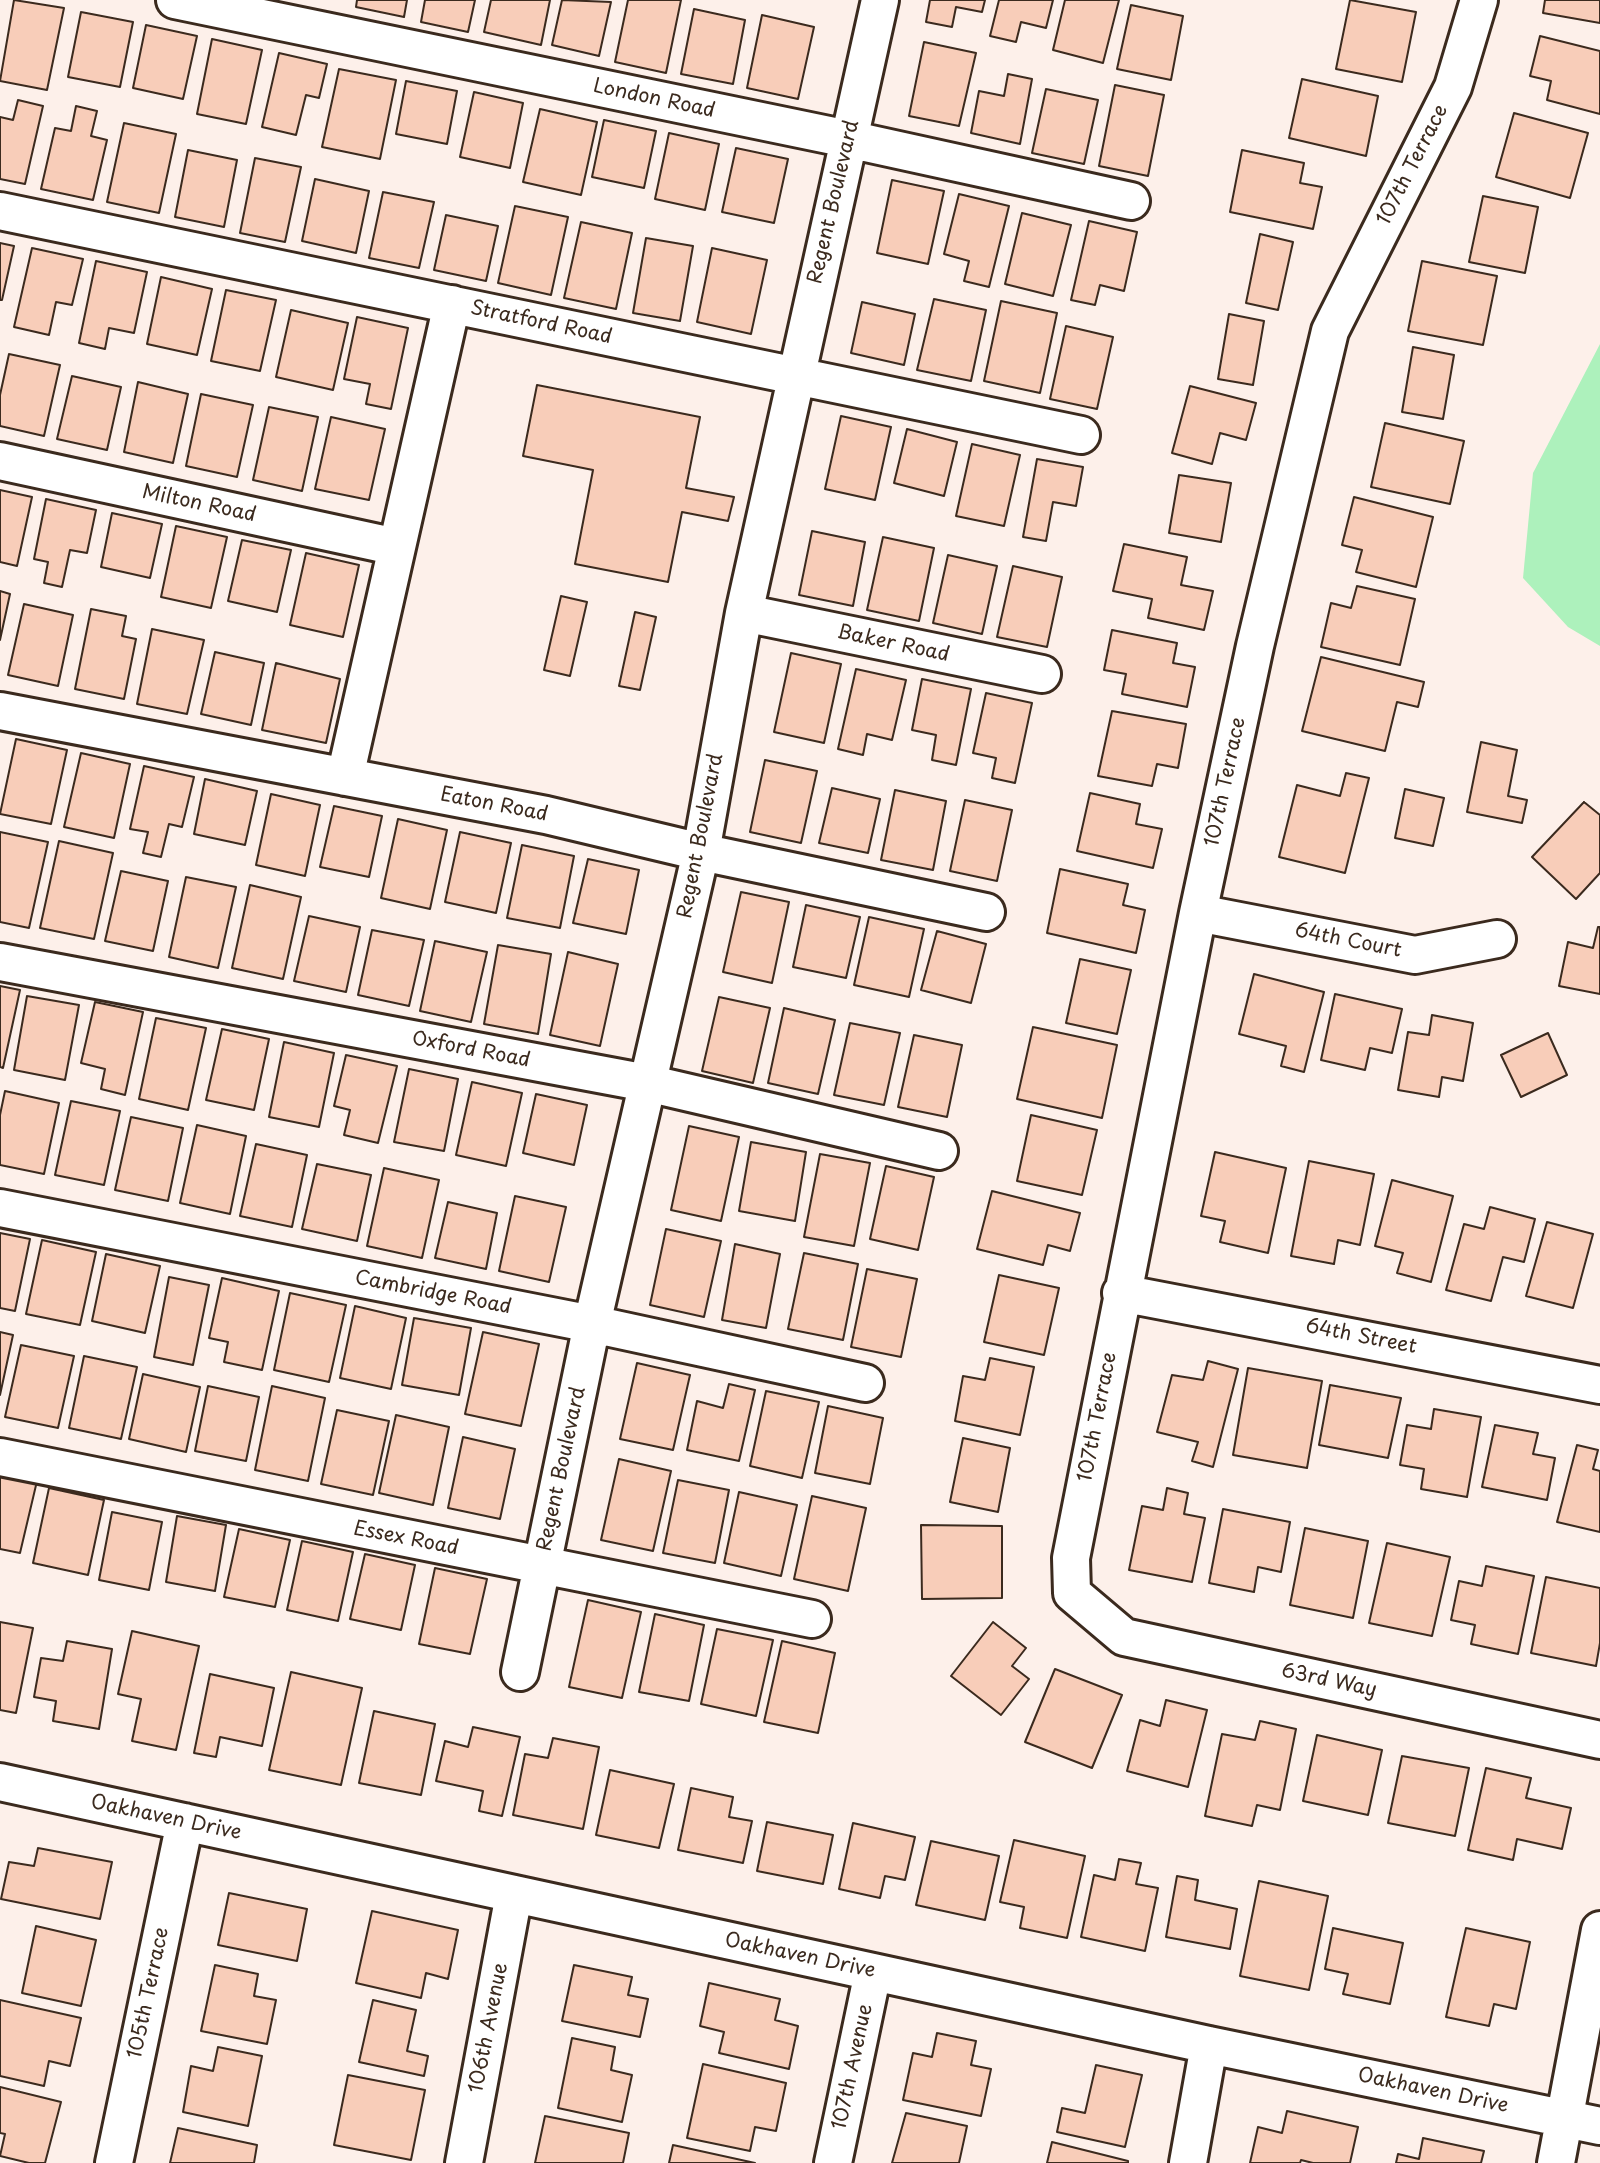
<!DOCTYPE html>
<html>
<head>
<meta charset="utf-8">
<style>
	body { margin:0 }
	canvas { display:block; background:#fdf0ea }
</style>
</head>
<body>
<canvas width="1600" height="2163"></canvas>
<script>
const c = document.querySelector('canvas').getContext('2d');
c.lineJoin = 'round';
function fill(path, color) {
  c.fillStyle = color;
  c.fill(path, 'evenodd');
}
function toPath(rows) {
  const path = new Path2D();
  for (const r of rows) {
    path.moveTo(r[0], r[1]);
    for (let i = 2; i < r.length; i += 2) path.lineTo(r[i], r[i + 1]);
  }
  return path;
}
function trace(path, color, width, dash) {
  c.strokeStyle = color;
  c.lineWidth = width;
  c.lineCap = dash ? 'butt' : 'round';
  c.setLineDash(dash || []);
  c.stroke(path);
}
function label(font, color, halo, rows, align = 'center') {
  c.font = font + ' "Playpen Sans",sans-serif';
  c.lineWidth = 7;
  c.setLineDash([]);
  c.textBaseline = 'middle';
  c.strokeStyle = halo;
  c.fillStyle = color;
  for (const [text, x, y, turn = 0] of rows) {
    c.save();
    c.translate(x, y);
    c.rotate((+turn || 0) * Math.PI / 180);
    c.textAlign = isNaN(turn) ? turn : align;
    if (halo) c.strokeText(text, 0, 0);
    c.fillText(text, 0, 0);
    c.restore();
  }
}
fill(toPath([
	[1600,344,1600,646,1568,627,1523,578,1533,473]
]), '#adf1bc');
const building = toPath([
	[14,0,64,8,47,90,0,81,14,0],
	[357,0,407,0,404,17,356,7,357,0],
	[425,0,475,0,468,32,421,22,425,0],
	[491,0,550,0,541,45,484,32,491,0],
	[562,0,611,2,599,56,552,45,562,0],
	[628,0,681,0,666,73,615,62,628,0],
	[930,0,985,0,982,12,956,7,952,27,926,22,930,0],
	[999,0,1053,0,1046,28,1021,22,1016,42,990,36,999,0],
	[1065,0,1119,0,1103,63,1053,50,1065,0],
	[1350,0,1416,12,1402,82,1336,69,1350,0],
	[1545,0,1600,0,1600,23,1543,13,1545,0],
	[1131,5,1183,16,1171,80,1117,69,1131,5],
	[694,9,745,20,733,84,681,74,694,9],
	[81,12,133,22,120,87,68,77,81,12],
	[762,15,814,27,798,99,747,88,762,15],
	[146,25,197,36,183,99,133,88,146,25],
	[1540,36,1600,51,1600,114,1547,100,1551,81,1530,76,1540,36],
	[212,39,262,50,246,124,197,114,212,39],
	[924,42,976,53,959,126,909,116,924,42],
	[279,53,327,64,319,98,306,95,296,135,262,127,279,53],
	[339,69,396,80,380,159,322,147,339,69],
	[1008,74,1032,79,1020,144,971,133,979,91,1004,96,1008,74],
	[1302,79,1378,96,1366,156,1289,138,1302,79],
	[406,81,457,91,447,144,396,134,406,81],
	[1115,85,1164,95,1148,176,1099,166,1115,85],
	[1046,89,1098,100,1084,164,1032,153,1046,89],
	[474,92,523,103,510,168,460,157,474,92],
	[18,100,43,106,25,184,0,179,0,117,13,120,18,100],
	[76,106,97,111,91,136,107,140,93,200,41,189,55,128,71,131,76,106],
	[540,109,597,122,581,195,523,182,540,109],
	[1514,113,1588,133,1570,198,1496,177,1514,113],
	[604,120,656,131,644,188,592,177,604,120],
	[124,123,176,134,159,213,107,202,124,123],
	[669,133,719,144,705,210,655,199,669,133],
	[736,148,788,159,774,223,722,212,736,148],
	[188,150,237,160,224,227,175,217,188,150],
	[1242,150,1304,163,1300,183,1322,187,1313,229,1230,212,1242,150],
	[255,158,301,167,285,242,240,233,255,158],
	[315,179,369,191,356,253,302,241,315,179],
	[892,180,944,191,928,264,877,253,892,180],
	[383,192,434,202,419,268,369,258,383,192],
	[959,194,1009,206,989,287,964,281,969,261,944,254,959,194],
	[1483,196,1538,207,1525,273,1469,262,1483,196],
	[515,206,568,217,551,295,498,283,515,206],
	[1022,213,1071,225,1053,296,1005,284,1022,213],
	[446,215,498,226,486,281,434,270,446,215],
	[1089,221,1137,232,1124,291,1100,285,1095,305,1071,300,1089,221],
	[581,222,632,233,616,309,564,298,581,222],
	[1260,234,1293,242,1278,310,1246,303,1260,234],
	[646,238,693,246,680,321,633,313,646,238],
	[0,243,14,246,2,300,0,300,0,243],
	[32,248,83,259,72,305,56,302,49,335,14,327,32,248],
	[712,248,767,260,751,334,697,322,712,248],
	[96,261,147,272,134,333,109,328,105,349,79,343,96,261],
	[1422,261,1497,276,1483,345,1408,331,1422,261],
	[161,277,212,289,197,355,147,344,161,277],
	[226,290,276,300,260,371,211,361,226,290],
	[934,299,986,310,971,381,917,370,934,299],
	[1001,301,1057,313,1040,393,984,381,1001,301],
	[862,302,915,314,904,365,851,353,862,302],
	[291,310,348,323,333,390,276,377,291,310],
	[1229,314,1264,321,1253,385,1218,379,1229,314],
	[357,317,408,328,391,409,366,404,370,384,344,379,357,317],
	[1066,326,1113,337,1097,409,1050,399,1066,326],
	[1413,347,1454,355,1443,419,1402,412,1413,347],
	[9,354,60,365,44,436,0,426,0,395,9,354],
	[72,376,121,387,107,450,57,439,72,376],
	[138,382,188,394,173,463,124,452,138,382],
	[537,385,700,417,686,488,734,497,728,521,682,512,668,582,575,564,593,470,523,456,537,385],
	[1190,386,1256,403,1246,440,1220,433,1212,464,1172,453,1190,386],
	[201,394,253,405,237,477,186,466,201,394],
	[269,407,318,417,302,491,253,480,269,407],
	[841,416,891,427,875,500,825,489,841,416],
	[331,417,385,429,369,500,315,489,331,417],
	[1385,423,1464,441,1450,504,1371,487,1385,423],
	[907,429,957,442,944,496,894,483,907,429],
	[972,444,1020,455,1004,526,956,516,972,444],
	[1037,459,1083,467,1076,506,1053,502,1046,541,1023,537,1037,459],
	[1179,475,1231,483,1221,542,1169,533,1179,475],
	[0,490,32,497,17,566,0,562,0,490],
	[1354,497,1433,517,1416,587,1356,572,1362,550,1342,545,1354,497],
	[46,499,96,510,87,553,70,550,62,587,44,583,48,562,34,559,46,499],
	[112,513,162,524,150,578,101,567,112,513],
	[176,526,227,537,211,608,161,597,176,526],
	[812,531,865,542,853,606,799,595,812,531],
	[883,537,934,548,919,621,867,610,883,537],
	[242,540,291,550,277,612,228,601,242,540],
	[1124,544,1187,557,1181,585,1213,591,1204,630,1148,618,1152,599,1113,591,1124,544],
	[306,553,359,565,343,637,290,625,306,553],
	[948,555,997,566,982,634,933,623,948,555],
	[1013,566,1062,577,1047,647,997,637,1013,566],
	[1357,586,1415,599,1400,665,1321,647,1331,603,1351,608,1357,586],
	[0,591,10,594,0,640,0,591],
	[561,596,587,602,570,676,544,670,561,596],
	[24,604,73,615,58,686,8,675,24,604],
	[91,609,126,616,122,636,136,639,124,699,75,689,91,609],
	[635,612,656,617,640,690,619,686,635,612],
	[152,629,204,640,187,714,137,704,152,629],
	[1112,630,1177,643,1173,663,1195,667,1187,707,1122,694,1126,674,1104,670,1112,630],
	[215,652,264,663,251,725,201,714,215,652],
	[791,653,841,664,824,743,774,732,791,653],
	[1321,657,1424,682,1418,707,1397,702,1385,751,1302,731,1321,657],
	[276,663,340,679,326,743,262,730,276,663],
	[856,669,906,680,892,740,867,734,863,755,838,749,856,669],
	[922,679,971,689,956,765,932,760,936,735,912,730,922,679],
	[986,693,1032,703,1015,783,992,778,996,758,973,753,986,693],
	[1112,711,1186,724,1178,768,1157,764,1152,786,1098,776,1112,711],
	[16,739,67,750,51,824,0,814,16,739],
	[1481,742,1517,750,1508,796,1527,800,1522,823,1467,812,1481,742],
	[81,753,130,764,114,838,64,827,81,753],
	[765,760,817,771,801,843,750,832,765,760],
	[144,766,194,777,182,827,169,824,161,857,143,853,148,832,130,829,144,766],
	[1346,773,1369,778,1345,873,1279,857,1297,785,1340,796,1346,773],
	[205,779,257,791,245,845,194,834,205,779],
	[832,788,880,799,868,853,819,843,832,788],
	[1405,789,1444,798,1433,846,1395,838,1405,789],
	[895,790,946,801,933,870,881,860,895,790],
	[1090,793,1140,804,1136,824,1162,829,1153,868,1077,851,1090,793],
	[271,794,320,805,305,876,256,865,271,794],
	[965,800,1012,810,997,881,950,871,965,800],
	[1584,802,1600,815,1600,873,1576,899,1532,857,1584,802],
	[334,806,382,816,369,877,320,867,334,806],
	[398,819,447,830,430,909,381,898,398,819],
	[0,832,48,842,29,928,0,922,0,832],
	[460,832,511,843,496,913,445,902,460,832],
	[59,841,113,853,94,939,40,928,59,841],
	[522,845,574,856,560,928,507,918,522,845],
	[588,859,639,870,626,934,573,923,588,859],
	[1060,869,1128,884,1123,905,1145,910,1136,953,1047,933,1060,869],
	[121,871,168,881,153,951,105,941,121,871],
	[186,877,236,887,218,968,169,957,186,877],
	[250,885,301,897,283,979,232,968,250,885],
	[741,892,789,902,772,983,723,972,741,892],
	[806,905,860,917,846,978,793,967,806,905],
	[309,916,360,927,346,992,294,981,309,916],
	[869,917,924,929,909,997,854,985,869,917],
	[1598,927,1600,927,1600,994,1559,986,1568,942,1593,948,1598,927],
	[372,930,424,940,409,1006,358,995,372,930],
	[937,931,986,944,971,1003,921,990,937,931],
	[435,941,487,952,471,1022,420,1011,435,941],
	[498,945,551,954,538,1034,484,1024,498,945],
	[568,952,618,964,600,1046,550,1035,568,952],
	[1080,959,1131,970,1117,1034,1066,1023,1080,959],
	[1254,974,1324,992,1304,1072,1281,1066,1286,1046,1239,1034,1254,974],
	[0,986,20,990,3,1068,0,1067,0,986],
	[1335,994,1402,1009,1392,1053,1370,1048,1365,1070,1321,1060,1335,994],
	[27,996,79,1005,65,1080,14,1070,27,996],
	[719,997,770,1008,753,1083,702,1071,719,997],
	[95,1002,143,1012,125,1095,101,1089,105,1069,81,1063,95,1002],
	[784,1008,835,1020,818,1094,768,1083,784,1008],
	[1432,1015,1473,1023,1463,1081,1442,1077,1439,1097,1398,1090,1408,1032,1429,1035,1432,1015],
	[156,1018,206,1028,188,1110,139,1099,156,1018],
	[850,1023,900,1033,884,1105,834,1095,850,1023],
	[1033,1027,1117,1045,1102,1118,1017,1099,1033,1027],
	[222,1029,269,1039,254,1110,206,1100,222,1029],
	[1548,1033,1567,1075,1521,1097,1501,1055,1548,1033],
	[914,1035,962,1045,947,1117,898,1107,914,1035],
	[284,1042,334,1053,319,1127,269,1117,284,1042],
	[346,1055,397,1066,378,1143,344,1135,350,1110,334,1106,346,1055],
	[409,1069,458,1079,444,1151,394,1142,409,1069],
	[472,1082,522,1093,506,1166,456,1155,472,1082],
	[5,1091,59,1103,44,1174,0,1165,0,1115,5,1091],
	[536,1094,587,1105,574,1165,523,1153,536,1094],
	[71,1101,120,1111,104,1185,55,1175,71,1101],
	[1031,1115,1097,1130,1082,1195,1017,1181,1031,1115],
	[131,1117,183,1128,168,1201,115,1190,131,1117],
	[197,1125,246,1136,230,1214,180,1203,197,1125],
	[689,1126,739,1137,721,1221,671,1210,689,1126],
	[751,1142,806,1152,795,1221,739,1211,751,1142],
	[256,1144,307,1155,292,1227,240,1216,256,1144],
	[1215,1152,1286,1168,1268,1253,1220,1242,1225,1221,1201,1216,1215,1152],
	[820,1154,870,1163,854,1246,804,1237,820,1154],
	[1309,1161,1374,1174,1360,1245,1338,1240,1334,1264,1291,1256,1309,1161],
	[317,1164,371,1175,357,1241,302,1229,317,1164],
	[886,1166,934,1177,918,1250,870,1239,886,1166],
	[384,1168,439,1180,422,1258,367,1246,384,1168],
	[1392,1180,1453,1196,1431,1282,1397,1273,1403,1253,1375,1246,1392,1180],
	[992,1191,1080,1213,1070,1251,1048,1245,1043,1265,977,1249,992,1191],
	[515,1196,566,1207,549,1282,499,1271,515,1196],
	[448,1202,497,1213,486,1269,435,1258,448,1202],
	[1490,1207,1535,1219,1524,1262,1503,1257,1491,1301,1446,1290,1464,1224,1484,1229,1490,1207],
	[1547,1222,1593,1234,1573,1308,1526,1296,1547,1222],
	[666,1229,721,1241,704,1317,650,1305,666,1229],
	[0,1233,30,1239,15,1311,0,1308,0,1233],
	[42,1240,96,1252,80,1325,26,1314,42,1240],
	[735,1244,780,1254,766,1328,722,1320,735,1244],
	[804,1253,858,1264,843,1340,788,1329,804,1253],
	[106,1254,160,1266,145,1333,92,1321,106,1254],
	[867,1269,917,1279,901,1357,851,1347,867,1269],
	[999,1275,1059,1288,1044,1355,984,1342,999,1275],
	[169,1277,209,1285,193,1365,154,1357,169,1277],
	[222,1278,279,1291,262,1370,224,1362,228,1342,209,1338,222,1278],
	[290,1293,346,1305,329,1382,274,1370,290,1293],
	[355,1306,406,1318,391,1389,340,1378,355,1306],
	[414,1318,471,1328,459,1395,402,1385,414,1318],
	[0,1332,13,1335,0,1395,0,1332],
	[483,1332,539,1344,521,1426,465,1414,483,1332],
	[21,1345,74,1356,58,1428,5,1417,21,1345],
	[84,1356,137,1367,121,1439,69,1428,84,1356],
	[990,1358,1034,1367,1020,1435,955,1421,963,1376,985,1380,990,1358],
	[1208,1361,1238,1369,1213,1467,1192,1461,1198,1442,1157,1432,1172,1375,1203,1380,1208,1361],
	[637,1363,690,1375,673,1450,620,1439,637,1363],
	[1248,1368,1322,1381,1307,1468,1233,1455,1248,1368],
	[143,1374,200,1387,186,1452,129,1439,143,1374],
	[729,1384,755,1390,739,1461,687,1450,697,1401,723,1408,729,1384],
	[1330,1385,1401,1398,1388,1458,1319,1445,1330,1385],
	[208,1386,259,1397,246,1461,195,1451,208,1386],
	[272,1386,325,1398,308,1481,255,1470,272,1386],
	[766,1391,819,1402,802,1478,750,1466,766,1391],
	[828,1406,883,1418,870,1484,815,1473,828,1406],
	[1434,1409,1481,1417,1467,1497,1421,1489,1424,1469,1400,1465,1407,1425,1431,1429,1434,1409],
	[337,1410,389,1421,373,1495,321,1484,337,1410],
	[396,1415,449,1427,433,1505,379,1493,396,1415],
	[1495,1425,1538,1433,1533,1454,1555,1458,1547,1500,1482,1487,1495,1425],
	[463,1437,515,1449,500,1519,448,1508,463,1437],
	[963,1438,1010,1448,998,1512,950,1502,963,1438],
	[1577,1445,1598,1450,1593,1469,1600,1471,1600,1532,1557,1522,1577,1445],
	[619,1459,671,1471,653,1551,601,1540,619,1459],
	[0,1473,37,1481,20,1553,0,1549,0,1473],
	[678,1480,729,1490,715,1563,663,1553,678,1480],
	[49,1488,104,1500,88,1575,33,1563,49,1488],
	[1167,1488,1188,1493,1184,1514,1205,1518,1192,1582,1129,1570,1142,1506,1163,1510,1167,1488],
	[739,1492,797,1505,781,1576,724,1563,739,1492],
	[812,1496,866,1508,848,1591,794,1579,812,1496],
	[1223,1509,1290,1522,1281,1572,1258,1567,1254,1592,1209,1583,1223,1509],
	[112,1512,162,1522,149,1590,99,1580,112,1512],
	[177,1516,226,1525,215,1591,166,1582,177,1516],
	[921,1525,1002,1526,1002,1598,922,1599,921,1525],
	[1305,1528,1368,1541,1353,1618,1290,1605,1305,1528],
	[239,1529,290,1540,275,1607,224,1597,239,1529],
	[302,1541,353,1552,338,1621,287,1610,302,1541],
	[1387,1543,1450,1557,1432,1636,1369,1623,1387,1543],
	[365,1554,415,1565,401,1630,350,1619,365,1554],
	[1486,1566,1534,1576,1518,1654,1471,1644,1475,1625,1451,1620,1459,1581,1482,1586,1486,1566],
	[435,1568,487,1579,470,1654,419,1644,435,1568],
	[1546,1577,1600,1588,1600,1643,1596,1666,1531,1653,1546,1577],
	[588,1600,641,1612,622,1698,569,1687,588,1600],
	[655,1614,704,1625,689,1701,639,1692,655,1614],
	[0,1622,33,1628,16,1713,0,1710,0,1622],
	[993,1622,1026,1648,1012,1666,1029,1679,1001,1715,951,1676,993,1622],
	[717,1629,773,1640,756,1716,701,1704,717,1629],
	[132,1631,199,1646,176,1750,132,1741,141,1699,118,1694,132,1631],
	[67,1641,112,1649,99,1729,53,1721,56,1701,34,1697,41,1658,63,1661,67,1641],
	[782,1641,835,1653,818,1733,764,1722,782,1641],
	[1055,1669,1122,1695,1092,1768,1025,1742,1055,1669],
	[291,1672,362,1688,341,1785,269,1770,291,1672],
	[210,1674,274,1688,262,1746,220,1737,216,1757,194,1753,210,1674],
	[1166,1700,1207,1710,1188,1787,1127,1771,1140,1720,1160,1726,1166,1700],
	[374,1711,435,1724,421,1795,359,1783,374,1711],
	[1260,1721,1296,1729,1280,1810,1257,1805,1252,1826,1205,1816,1222,1734,1255,1740,1260,1721],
	[473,1727,520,1737,502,1816,479,1811,483,1791,436,1781,445,1741,468,1747,473,1727],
	[1317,1735,1382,1750,1368,1815,1303,1801,1317,1735],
	[553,1738,599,1747,583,1829,513,1815,525,1754,548,1758,553,1738],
	[1402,1756,1469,1768,1455,1836,1388,1823,1402,1756],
	[1486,1768,1531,1778,1526,1798,1571,1808,1562,1849,1517,1839,1513,1860,1468,1850,1486,1768],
	[610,1770,674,1784,659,1848,596,1835,610,1770],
	[691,1788,733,1797,729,1817,752,1821,743,1863,678,1850,691,1788],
	[767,1822,833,1835,823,1884,757,1871,767,1822],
	[853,1823,915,1837,905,1880,885,1876,880,1898,839,1889,853,1823],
	[1014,1840,1085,1856,1067,1938,1020,1928,1024,1907,1000,1902,1014,1840],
	[931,1841,999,1856,985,1920,916,1905,931,1841],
	[38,1848,112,1862,100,1919,1,1899,9,1862,34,1866,38,1848],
	[1119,1859,1141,1863,1136,1884,1158,1888,1145,1951,1081,1937,1094,1875,1115,1880,1119,1859],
	[1177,1876,1198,1880,1195,1900,1237,1909,1230,1949,1166,1937,1177,1876],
	[1259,1881,1328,1896,1309,1990,1240,1976,1259,1881],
	[229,1893,307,1909,297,1961,218,1945,229,1893],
	[372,1911,458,1930,448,1979,426,1973,421,1998,356,1983,372,1911],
	[36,1926,96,1940,81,2006,22,1993,36,1926],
	[1333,1928,1403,1943,1390,2004,1343,1994,1348,1974,1325,1969,1333,1928],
	[1466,1928,1530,1942,1516,2009,1494,2004,1489,2026,1446,2017,1466,1928],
	[215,1965,258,1974,254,1996,276,2000,267,2044,201,2031,215,1965],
	[574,1965,632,1977,628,1995,648,1999,640,2037,562,2021,574,1965],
	[709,1983,780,1999,775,2020,798,2026,789,2069,719,2053,724,2032,700,2026,709,1983],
	[0,2000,81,2018,70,2066,49,2061,44,2086,0,2076,0,2000],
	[373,2000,416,2010,407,2051,428,2056,424,2076,359,2062,373,2000],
	[937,2033,976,2041,971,2065,991,2069,981,2116,903,2100,913,2053,932,2057,937,2033],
	[572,2038,615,2047,611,2070,632,2075,622,2122,558,2108,572,2038],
	[218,2047,262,2056,248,2126,183,2112,191,2066,213,2071,218,2047],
	[703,2064,786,2083,776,2131,755,2127,750,2151,687,2138,703,2064],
	[1096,2065,1142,2075,1125,2147,1057,2132,1062,2108,1085,2113,1096,2065],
	[348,2075,425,2090,411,2160,334,2145,348,2075],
	[0,2087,61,2102,45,2163,29,2163,0,2156,5,2134,0,2133,0,2087],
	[1287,2111,1358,2127,1350,2163,1313,2163,1301,2160,1300,2163,1250,2163,1258,2127,1282,2133,1287,2111],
	[906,2113,967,2126,959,2163,892,2163,906,2113],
	[545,2116,629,2133,623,2163,535,2163,545,2116],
	[178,2128,257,2145,254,2163,170,2163,178,2128],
	[1423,2138,1484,2151,1481,2163,1396,2163,1398,2154,1419,2159,1423,2138],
	[1052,2142,1128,2161,1128,2163,1047,2163,1052,2142],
	[673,2145,755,2163,669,2163,673,2145]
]);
fill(building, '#f8cdb9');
trace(building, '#3b2a1e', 2);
const minor = toPath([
	[175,0,848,139,1131,201],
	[1479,0,1453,87,1330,331,1255,646,1198,913,1071,1558,1072,1593,1124,1637,1600,1740],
	[0,211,1081,435],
	[0,461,397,547],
	[744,613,1042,674],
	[0,711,546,815,701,852,986,912],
	[345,777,452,304],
	[1198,913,1415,955,1497,939],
	[0,962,647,1083,939,1151],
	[0,1208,592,1324,865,1383],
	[1121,1293,1600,1385],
	[0,1457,812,1619],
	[520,1672,592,1324,701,852,744,613,880,0],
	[0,1782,1209,2045,1600,2126],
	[114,2163,185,1822],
	[464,2163,514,1894],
	[833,2163,873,1972],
	[1188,2163,1209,2045],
	[1556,2163,1600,1930]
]);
trace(minor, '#3b2a1e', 42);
trace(minor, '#fff', 36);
label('20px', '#3b2a1e', '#fff', [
	["London Road",654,99,12],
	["107th Terrace",1413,165,-63],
	["Regent Boulevard",834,202,-77],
	["Stratford Road",541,323,12],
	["Milton Road",199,504,12],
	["Baker Road",893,644,12],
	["107th Terrace",1226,782,-78],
	["Eaton Road",494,805,11],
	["Regent Boulevard",701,836,-79],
	["64th Court",1348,941,11],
	["Oxford Road",471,1050,11],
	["Cambridge Road",433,1293,11],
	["64th Street",1361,1337,11],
	["107th Terrace",1098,1417,-79],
	["Regent Boulevard",562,1469,-78],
	["Essex Road",406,1539,11],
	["63rd Way",1329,1681,12],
	["Oakhaven Drive",166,1818,12],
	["Oakhaven Drive",800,1956,12],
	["105th Terrace",149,1993,-78],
	["106th Avenue",489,2028,-79],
	["107th Avenue",853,2067,-78],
	["Oakhaven Drive",1433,2091,12]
]);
</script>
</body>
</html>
